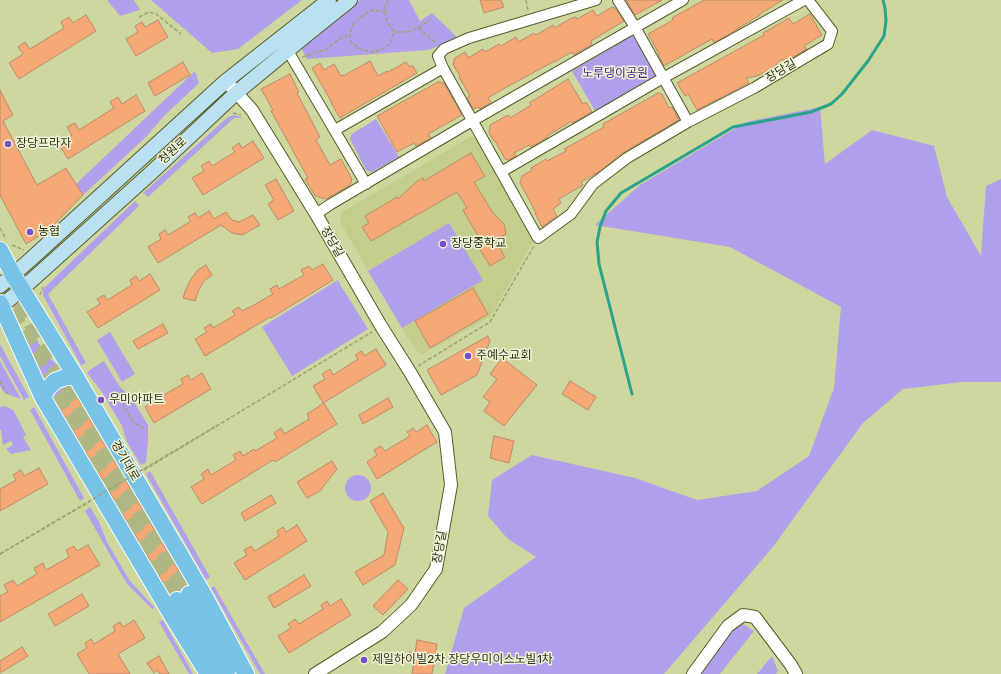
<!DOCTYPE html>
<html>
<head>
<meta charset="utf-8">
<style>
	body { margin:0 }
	canvas { display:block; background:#ced79e }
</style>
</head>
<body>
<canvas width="1001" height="674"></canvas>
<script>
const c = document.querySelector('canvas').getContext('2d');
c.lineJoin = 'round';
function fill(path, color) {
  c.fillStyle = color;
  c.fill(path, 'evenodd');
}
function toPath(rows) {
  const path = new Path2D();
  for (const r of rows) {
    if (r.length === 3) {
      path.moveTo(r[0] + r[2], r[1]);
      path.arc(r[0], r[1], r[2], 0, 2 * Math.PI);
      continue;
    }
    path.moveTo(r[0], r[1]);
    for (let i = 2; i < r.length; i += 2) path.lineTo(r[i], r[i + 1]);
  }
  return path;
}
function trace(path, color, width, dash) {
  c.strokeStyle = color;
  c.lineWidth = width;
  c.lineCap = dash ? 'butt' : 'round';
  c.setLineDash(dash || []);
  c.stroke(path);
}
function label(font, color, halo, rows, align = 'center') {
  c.font = font + ' Rubik,"Noto Sans KR",sans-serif';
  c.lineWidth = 3;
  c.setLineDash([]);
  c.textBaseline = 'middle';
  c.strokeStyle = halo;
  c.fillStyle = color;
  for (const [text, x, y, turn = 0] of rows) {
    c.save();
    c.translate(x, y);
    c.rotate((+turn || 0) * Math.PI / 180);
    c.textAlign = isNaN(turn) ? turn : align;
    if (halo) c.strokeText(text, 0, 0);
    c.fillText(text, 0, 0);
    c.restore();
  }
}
fill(toPath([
	[470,137,478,137,535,238,490,317,423,354,417,351,402,328,368,271,340,221,341,213]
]), '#c4cd8c');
fill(toPath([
	[107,0,134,0,140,10,120,16],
	[151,0,302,0,238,49,212,53],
	[360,0,409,0,420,21,432,13,459,39,428,50,307,59,301,48],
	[633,35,659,78,597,114,572,71],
	[195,71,199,83,164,116,146,137,83,195,76,184],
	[820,107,825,164,872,130,934,146,947,197,981,256,986,186,1001,179,1001,382,962,382,903,389,863,423,772,548,664,674,445,674,464,608,536,557,508,539,488,516,492,480,532,455,635,478,697,500,757,491,809,456,834,388,841,307,730,247,595,225,640,185,746,122],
	[234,115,243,118,234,118,148,197,143,193,228,117],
	[376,119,399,157,372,172,366,170,350,139,352,134],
	[135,201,139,206,48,294,86,363,81,365,43,295,43,289],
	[449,223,483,280,402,328,368,271],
	[338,280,341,286,368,329,292,376,262,327],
	[31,329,43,351,65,373,45,389,30,350,22,335],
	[110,332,135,374,122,382,97,340],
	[0,344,29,397,24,400,0,356],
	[0,361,21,399,7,394,2,390,0,386],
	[104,361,120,387,131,397,148,425,148,441,146,462,141,465,127,442,122,426,102,392,87,373,91,369],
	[72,383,77,390,53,403,50,397,51,389],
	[5,406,13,410,15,413,26,435,23,437,31,450,11,454,6,449,13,445,11,441,3,445,1,430,0,430,0,407],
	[34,407,84,498,80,501,30,410],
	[150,471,210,577,206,580,146,474],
	[358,488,13],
	[90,507,99,522,107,542,130,581,155,608,152,609,127,584,85,511],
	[214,586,265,674,260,674,211,588],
	[163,620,193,674,189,674,159,622],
	[743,624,754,631,720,674,698,674,733,627],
	[772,656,778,671,776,674,757,674]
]), '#b29feb');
trace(toPath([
	[632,394,599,264,597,242,600,227,606,211,621,193,733,127,811,112,831,104,842,94,868,61,884,36,886,21,885,8,883,0]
]), '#2aa38a', 3);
const building = toPath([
	[480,0,501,0,504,7,484,13,480,0],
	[626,0,662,0,635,15,626,0],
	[704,0,783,0,760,14,760,15,726,36,714,43,712,39,664,66,658,54,659,54,648,34,673,20,672,18,704,0],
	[612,7,615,8,624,21,591,41,592,44,574,55,572,52,554,62,553,62,505,88,488,98,491,102,480,109,478,107,474,109,473,108,467,98,470,96,459,77,460,76,453,64,455,58,465,52,468,58,483,49,485,52,499,44,501,46,516,37,518,42,534,33,536,35,553,25,554,28,572,18,576,17,577,19,593,10,597,16,612,7],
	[810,14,822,35,804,46,807,49,784,62,782,59,773,68,757,76,746,78,749,83,697,110,688,94,685,96,677,83,764,35,763,33,789,18,793,24,810,14],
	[86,15,96,31,19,79,9,63,23,54,18,47,25,42,30,49,64,28,61,22,69,17,73,23,86,15],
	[158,20,168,37,136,56,126,39,138,32,135,26,142,22,145,27,158,20],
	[370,61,378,76,387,71,388,72,406,62,409,66,413,66,417,73,340,118,331,103,332,103,312,68,320,63,324,70,334,64,341,76,343,75,343,76,370,61],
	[183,62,190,75,155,96,148,83,183,62],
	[290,74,299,92,297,93,320,137,316,140,330,165,341,159,352,179,350,185,326,199,315,196,305,179,308,178,271,111,273,110,261,89,290,74],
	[568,79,583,104,586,102,592,112,573,123,572,121,547,136,548,137,530,147,529,145,514,153,516,156,508,160,505,159,495,141,494,141,489,133,490,125,508,115,510,118,531,105,529,103,568,79],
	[438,82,444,83,462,115,428,134,431,138,416,146,414,143,397,152,377,116,438,82],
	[0,90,13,115,3,121,37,185,66,168,83,195,50,229,26,244,0,195,0,90],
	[658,93,662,94,669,108,672,107,679,120,624,152,600,171,581,182,583,185,559,199,561,203,553,209,557,216,542,227,535,213,536,213,526,194,520,183,522,176,532,170,531,168,546,159,547,161,566,151,564,149,604,127,603,124,658,93],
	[136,95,145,111,68,159,58,143,72,135,67,127,75,123,79,130,114,108,110,102,118,97,122,104,136,95],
	[253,141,264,158,203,195,192,178,204,171,201,166,209,161,212,166,235,152,232,148,239,143,242,148,253,141],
	[471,153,485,176,474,182,493,213,504,224,506,234,495,240,505,257,490,266,476,243,481,241,463,210,467,208,457,192,371,241,362,227,369,223,365,216,397,197,398,199,416,182,423,178,424,181,471,153],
	[276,179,294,211,278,220,268,204,274,200,265,185,276,179],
	[209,211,214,219,226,212,232,220,239,222,253,215,260,225,242,235,232,233,221,225,158,263,148,247,161,239,159,234,165,230,168,235,191,221,188,217,195,213,198,218,209,211],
	[323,264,333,280,271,318,270,317,205,356,195,339,207,332,204,328,211,324,213,328,235,315,232,311,239,307,242,311,254,305,273,294,270,289,277,285,279,289,304,275,301,270,309,266,312,270,323,264],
	[206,265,212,275,204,281,199,290,195,301,183,298,186,289,191,279,198,270,206,265],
	[150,274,160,290,98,328,87,312,100,304,97,299,104,295,107,300,132,285,130,280,136,276,139,281,150,274],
	[473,288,488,314,430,348,415,321,473,288],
	[163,324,168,333,138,349,133,341,163,324],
	[488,336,490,341,477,375,441,395,427,370,488,336],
	[376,349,386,365,323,403,313,386,325,379,322,374,330,369,333,375,358,359,355,355,362,351,364,356,376,349],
	[502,358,537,385,504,426,484,411,490,402,483,397,497,379,490,374,502,358],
	[202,373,211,389,154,423,145,407,155,400,153,396,159,392,162,396,183,384,181,379,188,375,191,380,202,373],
	[570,381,596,397,588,410,562,394,570,381],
	[74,392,187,585,184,586,181,589,180,591,177,591,173,592,170,594,56,402,74,392],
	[388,398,393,407,363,424,359,415,388,398],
	[324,403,337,424,275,462,273,460,202,504,191,487,204,479,201,474,208,469,211,475,236,460,233,455,240,451,243,456,254,449,255,451,277,438,274,433,281,428,284,434,309,419,307,414,324,403],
	[427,425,437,442,377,479,367,462,377,455,374,450,381,446,385,451,410,436,407,432,413,428,416,432,427,425],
	[494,436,514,441,509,463,490,458,494,436],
	[332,461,337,469,320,491,307,498,297,482,332,461],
	[39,468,48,484,0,511,0,489,16,480,13,475,21,470,24,476,39,468],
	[383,493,404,528,395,565,363,585,355,572,384,555,388,532,370,501,383,493],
	[271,495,276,503,245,521,241,513,271,495],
	[297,525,307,541,245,580,234,563,247,555,244,550,251,546,255,551,279,536,277,531,283,527,286,532,297,525],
	[88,545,100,565,0,622,0,596,8,592,4,585,13,580,17,586,37,574,34,568,43,563,46,570,69,557,66,550,74,546,77,551,88,545],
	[304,575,311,586,274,608,268,597,304,575],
	[398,580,408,589,383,615,373,606,398,580],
	[82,594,89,606,55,626,48,614,82,594],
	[341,599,351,615,289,653,278,636,291,628,288,624,295,619,299,624,323,609,321,605,327,601,330,606,341,599],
	[134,620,145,638,118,654,130,674,89,674,77,654,87,648,85,643,91,639,94,644,115,631,113,626,120,622,123,627,134,620],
	[417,640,437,644,432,674,412,674,414,661,407,660,409,652,415,653,417,640],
	[22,647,28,656,0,673,0,661,22,647],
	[159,656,169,674,160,674,157,670,154,673,147,663,159,656]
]);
fill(building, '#f3a875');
trace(building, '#bb8a69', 1);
trace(toPath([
	[9,281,35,330,72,396,189,594],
	[0,289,14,316,61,403,177,600]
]), '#aeb684', 16, [16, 8]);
const minor = toPath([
	[596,0,469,38,444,49,438,56,443,68,538,238,571,214,593,184,627,158,688,122,754,88,828,44,832,31,808,0],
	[618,0,635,27,688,122],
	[288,51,366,184],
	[335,130,443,68],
	[501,172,663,78,804,0],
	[316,214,331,204,472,121,683,0]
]);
const tertiary = toPath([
	[226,81,252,110,316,214,381,326,410,372,445,432,451,485,436,569,411,605,382,632,315,674],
	[693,674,728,626,743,615,755,617,791,665,796,674]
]);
const secondary = toPath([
	[0,286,31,259,226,81,329,0],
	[0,307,22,289,152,172,236,93,305,36,350,0]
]);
const primary = toPath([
	[0,250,13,275,76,377,204,595,246,674],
	[0,303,43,398,172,616,208,674],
	[43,398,48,388,55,381,66,377,76,377],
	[189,594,230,667],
	[177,600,220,674]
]);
trace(minor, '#555c27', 12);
trace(tertiary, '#555c27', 14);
trace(secondary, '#555c27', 16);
trace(primary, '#fff', 18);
trace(toPath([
	[388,0,385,7,387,21,394,32,408,32,418,28,431,19],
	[526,0,528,10],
	[386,12,372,10,360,18,353,24,350,34,351,42,360,49,371,52,381,50,390,44,394,32],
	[139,17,149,12,156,14,181,34],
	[418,28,436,43],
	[302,57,327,49,339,39,350,34],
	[233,113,241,115],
	[0,228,6,239],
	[12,245,24,250],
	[40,295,43,287],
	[418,366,490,322,534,246],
	[0,381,7,394],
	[122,391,124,407,134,423,147,430],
	[144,470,372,332],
	[0,554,89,502]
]), '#9ca375', 1.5, [4, 2]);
trace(minor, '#fff', 10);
trace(tertiary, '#fff', 12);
trace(secondary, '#bae1f2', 14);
trace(primary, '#76c3e5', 16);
trace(toPath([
	[0,554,218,425]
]), '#9ca375', 1.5, [4, 2]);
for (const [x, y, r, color] of [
	[8,144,4,"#774ec7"],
	[30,232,4,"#774ec7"],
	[443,244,4,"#774ec7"],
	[468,356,4,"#774ec7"],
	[101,400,4,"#774ec7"],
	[364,660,4,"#774ec7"]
]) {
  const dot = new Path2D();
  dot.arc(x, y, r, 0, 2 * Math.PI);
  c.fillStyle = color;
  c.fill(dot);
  trace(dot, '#f0f5d8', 1.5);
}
label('12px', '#2e311b', '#f0f5d8', [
	["장당길",781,71,-31],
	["청원로",173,151,-43],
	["장당길",332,242,60],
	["경기대로",125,461,60],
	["장당길",440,547,-80]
]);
label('12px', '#47277f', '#f0f5d8', [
	["노루댕이공원",615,74]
]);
label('12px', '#2e311b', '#f0f5d8', [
	["장당프라자",16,144],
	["농협",38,232],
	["장당중학교",451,244],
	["주예수교회",476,356],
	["우미아파트",109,400],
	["제일하이빌2차.장당우미이스노빌1차",372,660]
], 'left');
</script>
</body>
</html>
